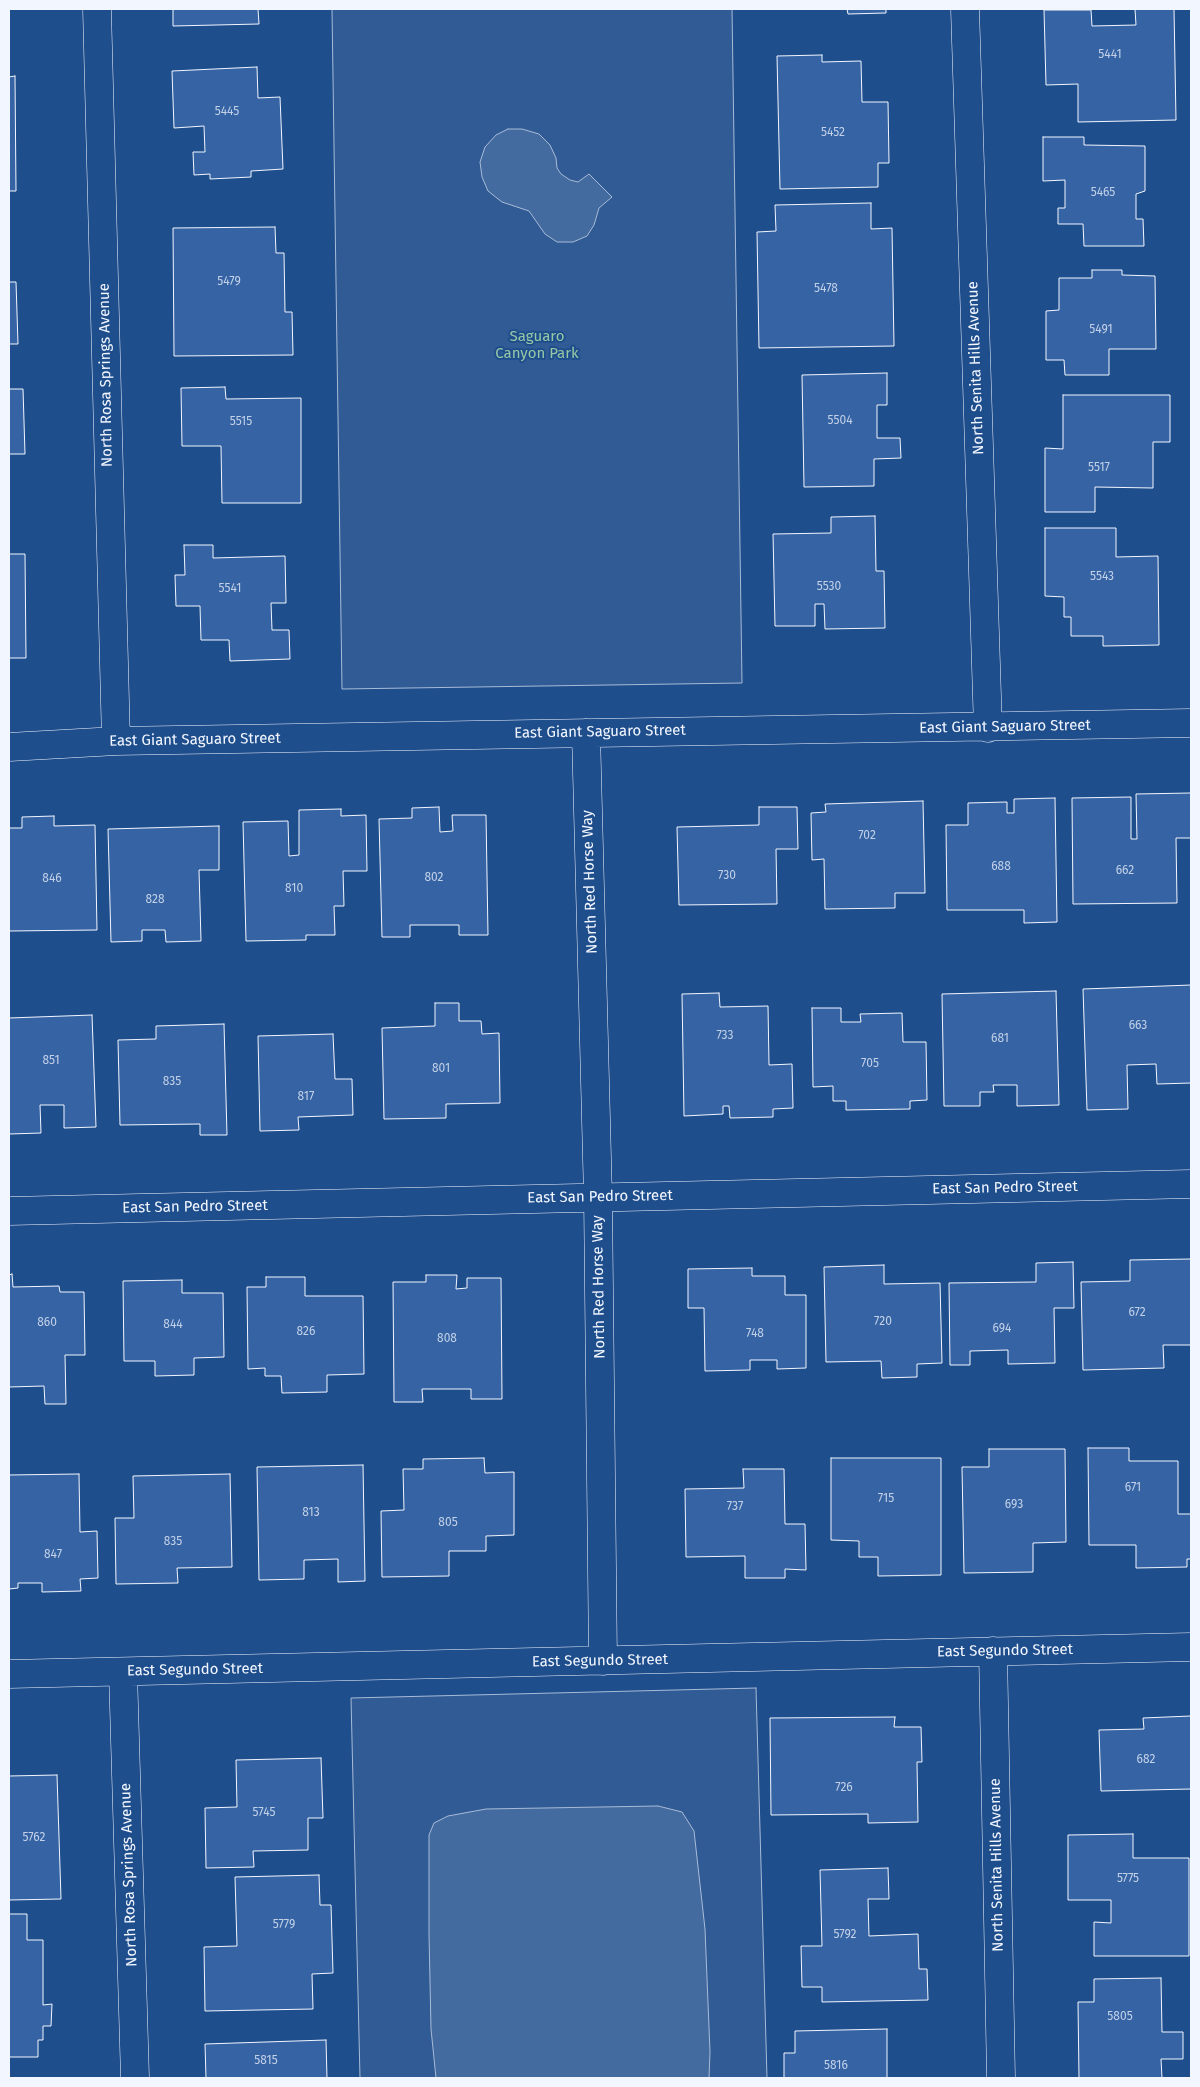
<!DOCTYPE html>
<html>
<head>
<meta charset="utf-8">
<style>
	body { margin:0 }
	#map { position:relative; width:1200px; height:2087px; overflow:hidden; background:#1f4e8c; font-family:"Fira Sans",sans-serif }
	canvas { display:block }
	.frame { position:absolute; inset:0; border:10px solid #f2f6ff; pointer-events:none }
</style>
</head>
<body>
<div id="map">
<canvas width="1200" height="2087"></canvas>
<div class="frame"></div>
</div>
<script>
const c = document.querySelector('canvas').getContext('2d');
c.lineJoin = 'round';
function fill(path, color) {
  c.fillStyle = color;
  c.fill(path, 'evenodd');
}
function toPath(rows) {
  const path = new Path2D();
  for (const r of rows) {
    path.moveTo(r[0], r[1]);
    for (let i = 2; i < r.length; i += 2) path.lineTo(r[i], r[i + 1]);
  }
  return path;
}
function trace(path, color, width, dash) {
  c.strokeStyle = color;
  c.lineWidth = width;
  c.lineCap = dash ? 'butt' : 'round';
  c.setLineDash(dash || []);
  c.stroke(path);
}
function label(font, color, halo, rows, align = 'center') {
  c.font = font + ' "Fira Sans",sans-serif';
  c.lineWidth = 4;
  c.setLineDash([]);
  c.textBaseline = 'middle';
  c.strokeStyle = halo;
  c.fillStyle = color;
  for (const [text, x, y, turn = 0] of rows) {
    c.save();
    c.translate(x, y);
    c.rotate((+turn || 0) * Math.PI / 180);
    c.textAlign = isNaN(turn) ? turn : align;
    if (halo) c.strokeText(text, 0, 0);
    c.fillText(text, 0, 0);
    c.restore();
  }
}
const built = toPath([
	[332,9,732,9,742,683,342,689,332,9],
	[756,1688,767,2078,360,2078,351,1698,756,1688]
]);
fill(built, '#305b95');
trace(built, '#a8bbd7', 1);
const water = toPath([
	[508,129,522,129,539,134,550,145,556,158,557,168,561,174,570,180,578,182,589,174,612,197,599,208,594,225,587,236,573,242,557,242,545,234,529,211,502,202,488,191,482,177,480,162,485,147,496,135,508,129],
	[658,1806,682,1812,694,1831,705,1929,710,2052,709,2078,436,2078,431,2029,429,1934,429,1835,434,1823,448,1816,486,1809,658,1806]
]);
fill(water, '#446ba0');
trace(water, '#a8bbd7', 1);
const building = toPath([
	[173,9,258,9,259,24,173,26,173,9],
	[847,9,886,9,886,13,848,14,847,9],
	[1135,9,1174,9,1176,120,1078,122,1078,84,1046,85,1044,10,1091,10,1092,26,1136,25,1135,9],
	[822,55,822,62,861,61,862,102,888,102,889,163,878,163,878,187,780,189,777,56,822,55],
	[257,67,258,98,280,97,283,169,251,171,251,177,210,179,210,174,194,175,193,152,205,152,204,126,174,128,172,71,257,67],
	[15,76,16,191,9,191,9,77,15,76],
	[1043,137,1084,137,1084,145,1145,146,1145,191,1136,194,1136,219,1143,219,1144,246,1084,246,1083,224,1058,224,1058,208,1065,208,1065,180,1043,181,1043,137],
	[871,203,871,229,892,228,894,346,759,348,757,232,776,231,775,205,871,203],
	[275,227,276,253,284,253,285,312,292,312,293,355,174,356,173,228,275,227],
	[1092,270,1122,270,1122,275,1155,276,1156,349,1109,349,1109,375,1065,375,1064,360,1046,360,1046,311,1059,310,1059,278,1092,278,1092,270],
	[9,282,16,282,18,344,9,344,9,282],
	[887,373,887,405,877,405,877,438,900,438,901,458,874,459,874,486,804,487,802,375,887,373],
	[225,387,226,399,301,398,301,503,222,503,221,446,182,446,181,388,225,387],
	[9,389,23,389,25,454,9,454,9,389],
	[1063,395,1170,395,1170,442,1153,442,1153,488,1095,487,1095,512,1045,512,1045,448,1063,449,1063,395],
	[875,516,876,571,884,571,885,628,825,629,824,604,815,604,815,626,775,626,773,534,831,533,831,517,875,516],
	[1045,528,1116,528,1116,557,1158,556,1159,645,1103,646,1103,636,1071,636,1071,617,1064,617,1064,597,1045,596,1045,528],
	[9,532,9,554,25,554,26,658,9,658,9,532],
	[184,545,213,545,213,558,285,556,286,603,271,603,272,630,289,630,290,659,230,661,229,640,201,640,200,606,176,606,175,575,185,575,184,545],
	[1191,793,1191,838,1176,838,1177,903,1073,904,1072,798,1131,797,1131,839,1137,839,1136,794,1191,793],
	[1055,798,1057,922,1024,923,1024,910,947,910,946,825,968,825,968,803,1007,802,1007,813,1014,813,1014,799,1055,798],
	[923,801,925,893,895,893,895,908,825,909,824,859,812,860,811,813,826,812,825,804,923,801],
	[439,807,440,832,453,831,452,815,486,815,488,935,459,935,459,925,410,925,410,937,382,937,379,819,412,818,412,808,439,807],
	[759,807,797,807,798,849,776,849,777,904,679,905,677,827,759,825,759,807],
	[341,809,341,816,366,815,367,871,343,871,344,906,334,906,335,935,306,935,306,940,246,941,243,822,288,821,289,856,299,855,299,810,341,809],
	[54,816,54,826,95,825,97,930,9,931,9,828,22,828,22,817,54,816],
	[219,826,219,870,199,870,201,941,166,942,165,930,142,930,142,941,111,942,108,829,219,826],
	[1191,985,1191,1083,1157,1084,1156,1064,1127,1065,1128,1109,1087,1110,1083,989,1191,985],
	[1056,991,1059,1105,1017,1106,1017,1085,993,1085,994,1092,980,1092,980,1106,944,1106,942,994,1056,991],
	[719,993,720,1007,768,1006,769,1065,792,1064,793,1108,773,1109,773,1117,730,1118,729,1106,723,1106,723,1114,684,1116,682,994,719,993],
	[435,1003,459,1003,459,1021,481,1021,482,1034,499,1033,500,1103,446,1104,446,1118,384,1119,382,1028,435,1026,435,1003],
	[812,1008,841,1008,841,1022,861,1022,860,1014,902,1013,903,1042,926,1042,927,1100,910,1101,910,1109,846,1110,846,1101,833,1101,833,1086,813,1087,812,1008],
	[92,1015,96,1127,64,1128,64,1105,40,1105,41,1133,9,1134,9,1018,92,1015],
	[224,1024,227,1135,200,1135,200,1124,120,1125,118,1040,156,1039,156,1026,224,1024],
	[333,1034,335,1079,352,1079,353,1115,298,1117,299,1130,260,1131,258,1036,333,1034],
	[1191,1259,1191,1345,1163,1345,1164,1368,1083,1370,1081,1282,1130,1281,1130,1260,1191,1259],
	[1073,1262,1074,1308,1054,1308,1055,1363,1008,1364,1008,1350,970,1351,970,1365,950,1365,949,1283,1036,1282,1036,1263,1073,1262],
	[884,1265,884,1284,940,1283,942,1363,917,1364,917,1377,882,1378,881,1361,826,1362,824,1267,884,1265],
	[752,1268,752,1276,785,1276,785,1295,806,1295,806,1368,777,1369,777,1360,750,1360,750,1370,705,1371,704,1308,688,1308,688,1269,752,1268],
	[12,1274,13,1287,59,1286,60,1292,84,1292,85,1355,65,1355,66,1404,45,1404,44,1386,9,1387,9,1275,12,1274],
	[426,1275,457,1275,456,1289,467,1288,467,1278,501,1278,502,1399,471,1399,471,1389,422,1389,423,1402,394,1402,393,1282,426,1282,426,1275],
	[266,1277,305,1277,305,1296,363,1296,364,1374,327,1375,327,1392,282,1393,281,1376,265,1376,265,1368,248,1369,247,1287,266,1287,266,1277],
	[182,1280,182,1293,223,1293,224,1357,194,1358,194,1375,155,1376,155,1361,124,1361,123,1281,182,1280],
	[1088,1448,1129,1448,1129,1461,1178,1461,1178,1514,1191,1514,1191,1559,1187,1559,1187,1567,1136,1568,1136,1545,1089,1545,1088,1448],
	[989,1449,1065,1449,1066,1542,1033,1543,1033,1572,964,1573,962,1467,989,1467,989,1449],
	[484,1458,485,1473,514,1472,514,1535,486,1536,486,1551,449,1551,449,1576,382,1577,381,1511,404,1510,403,1469,423,1469,423,1459,484,1458],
	[831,1458,941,1458,941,1575,878,1576,878,1557,859,1557,859,1541,831,1540,831,1458],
	[363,1465,365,1581,338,1582,338,1559,304,1560,304,1579,259,1580,257,1467,363,1465],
	[743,1469,784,1469,785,1524,805,1524,806,1570,785,1569,785,1578,745,1578,745,1556,686,1557,685,1489,744,1488,743,1469],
	[79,1474,80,1532,97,1531,98,1578,80,1579,81,1591,42,1592,42,1583,18,1583,18,1588,9,1589,9,1475,79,1474],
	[230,1474,232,1567,177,1568,178,1583,116,1584,115,1518,134,1518,133,1476,230,1474],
	[1191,1716,1191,1789,1101,1791,1099,1730,1144,1729,1143,1718,1191,1716],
	[895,1717,894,1727,921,1727,922,1762,917,1762,918,1822,868,1823,868,1814,771,1815,770,1718,895,1717],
	[321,1758,323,1818,308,1818,308,1850,253,1851,254,1867,206,1868,205,1808,237,1807,236,1760,321,1758],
	[57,1775,61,1899,9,1900,9,1776,57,1775],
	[1133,1834,1133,1858,1189,1858,1189,1956,1094,1956,1094,1922,1111,1923,1111,1900,1068,1900,1068,1835,1133,1834],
	[888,1868,889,1899,868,1899,869,1936,918,1934,919,1969,927,1969,928,2000,822,2002,822,1987,802,1987,801,1946,822,1946,820,1870,888,1868],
	[319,1875,320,1905,331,1905,333,1973,312,1974,313,2009,205,2011,204,1947,237,1946,235,1877,319,1875],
	[9,1914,27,1914,27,1940,43,1940,43,2005,52,2004,51,2026,43,2026,43,2040,38,2040,38,2057,9,2057,9,1914],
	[1161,1978,1162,2032,1183,2032,1183,2059,1161,2059,1162,2078,1079,2078,1078,2002,1094,2002,1094,1979,1161,1978],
	[887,2029,887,2078,784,2078,784,2053,795,2053,795,2031,887,2029],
	[326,2040,327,2078,206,2078,205,2044,326,2040]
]);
fill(building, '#3563a3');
trace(building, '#f2f6ff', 1);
const street = toPath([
	[97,9,116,741],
	[965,9,988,728],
	[586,733,598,1197,603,1661],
	[9,747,116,741,1191,723],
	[9,1211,1191,1184],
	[993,1651,1001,2078],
	[123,1672,135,2078],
	[9,1674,1191,1647]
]);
trace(street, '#f2f6ff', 29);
trace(street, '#1f4e8c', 28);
label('12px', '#c3d1e8', null, [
	["5441",1110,55],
	["5445",227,112],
	["5452",833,133],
	["5465",1103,193],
	["5479",229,282],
	["5478",826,289],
	["5491",1101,330],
	["5504",840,421],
	["5515",241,422],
	["5517",1099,468],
	["5543",1102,577],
	["5530",829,587],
	["5541",230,589],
	["702",867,836],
	["688",1001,867],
	["662",1125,871],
	["730",727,876],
	["802",434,878],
	["846",52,879],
	["810",294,889],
	["828",155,900],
	["663",1138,1026],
	["733",725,1036],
	["681",1000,1039],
	["851",51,1061],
	["705",870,1064],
	["801",441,1069],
	["835",172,1082],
	["817",306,1097],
	["672",1137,1313],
	["720",883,1322],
	["860",47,1323],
	["844",173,1325],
	["694",1002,1329],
	["826",306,1332],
	["748",755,1334],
	["808",447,1339],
	["671",1133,1488],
	["715",886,1499],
	["693",1014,1505],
	["737",735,1507],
	["813",311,1513],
	["805",448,1523],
	["835",173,1542],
	["847",53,1555],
	["682",1146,1760],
	["726",844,1788],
	["5745",264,1813],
	["5762",34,1838],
	["5775",1128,1879],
	["5779",284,1925],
	["5792",845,1935],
	["5805",1120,2017],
	["5815",266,2061],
	["5816",836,2066]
]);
label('15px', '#97c8a6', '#1f4e8c', [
	["Saguaro",537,337],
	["Canyon Park",537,354]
]);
label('15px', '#f2f6ff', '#1f4e8c', [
	["North Senita Hills Avenue",976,368,-92],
	["North Rosa Springs Avenue",106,375,-91],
	["East Giant Saguaro Street",1005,727,-1],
	["East Giant Saguaro Street",600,732,-1],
	["East Giant Saguaro Street",195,740,-1],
	["North Red Horse Way",590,882,-92],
	["East San Pedro Street",1005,1188,-1],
	["East San Pedro Street",600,1197,-1],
	["East San Pedro Street",195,1207,-1],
	["North Red Horse Way",599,1287,-91],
	["East Segundo Street",1005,1651,-1],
	["East Segundo Street",600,1661,-1],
	["East Segundo Street",195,1670,-1],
	["North Senita Hills Avenue",997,1865,-91],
	["North Rosa Springs Avenue",129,1875,-92]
]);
</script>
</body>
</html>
